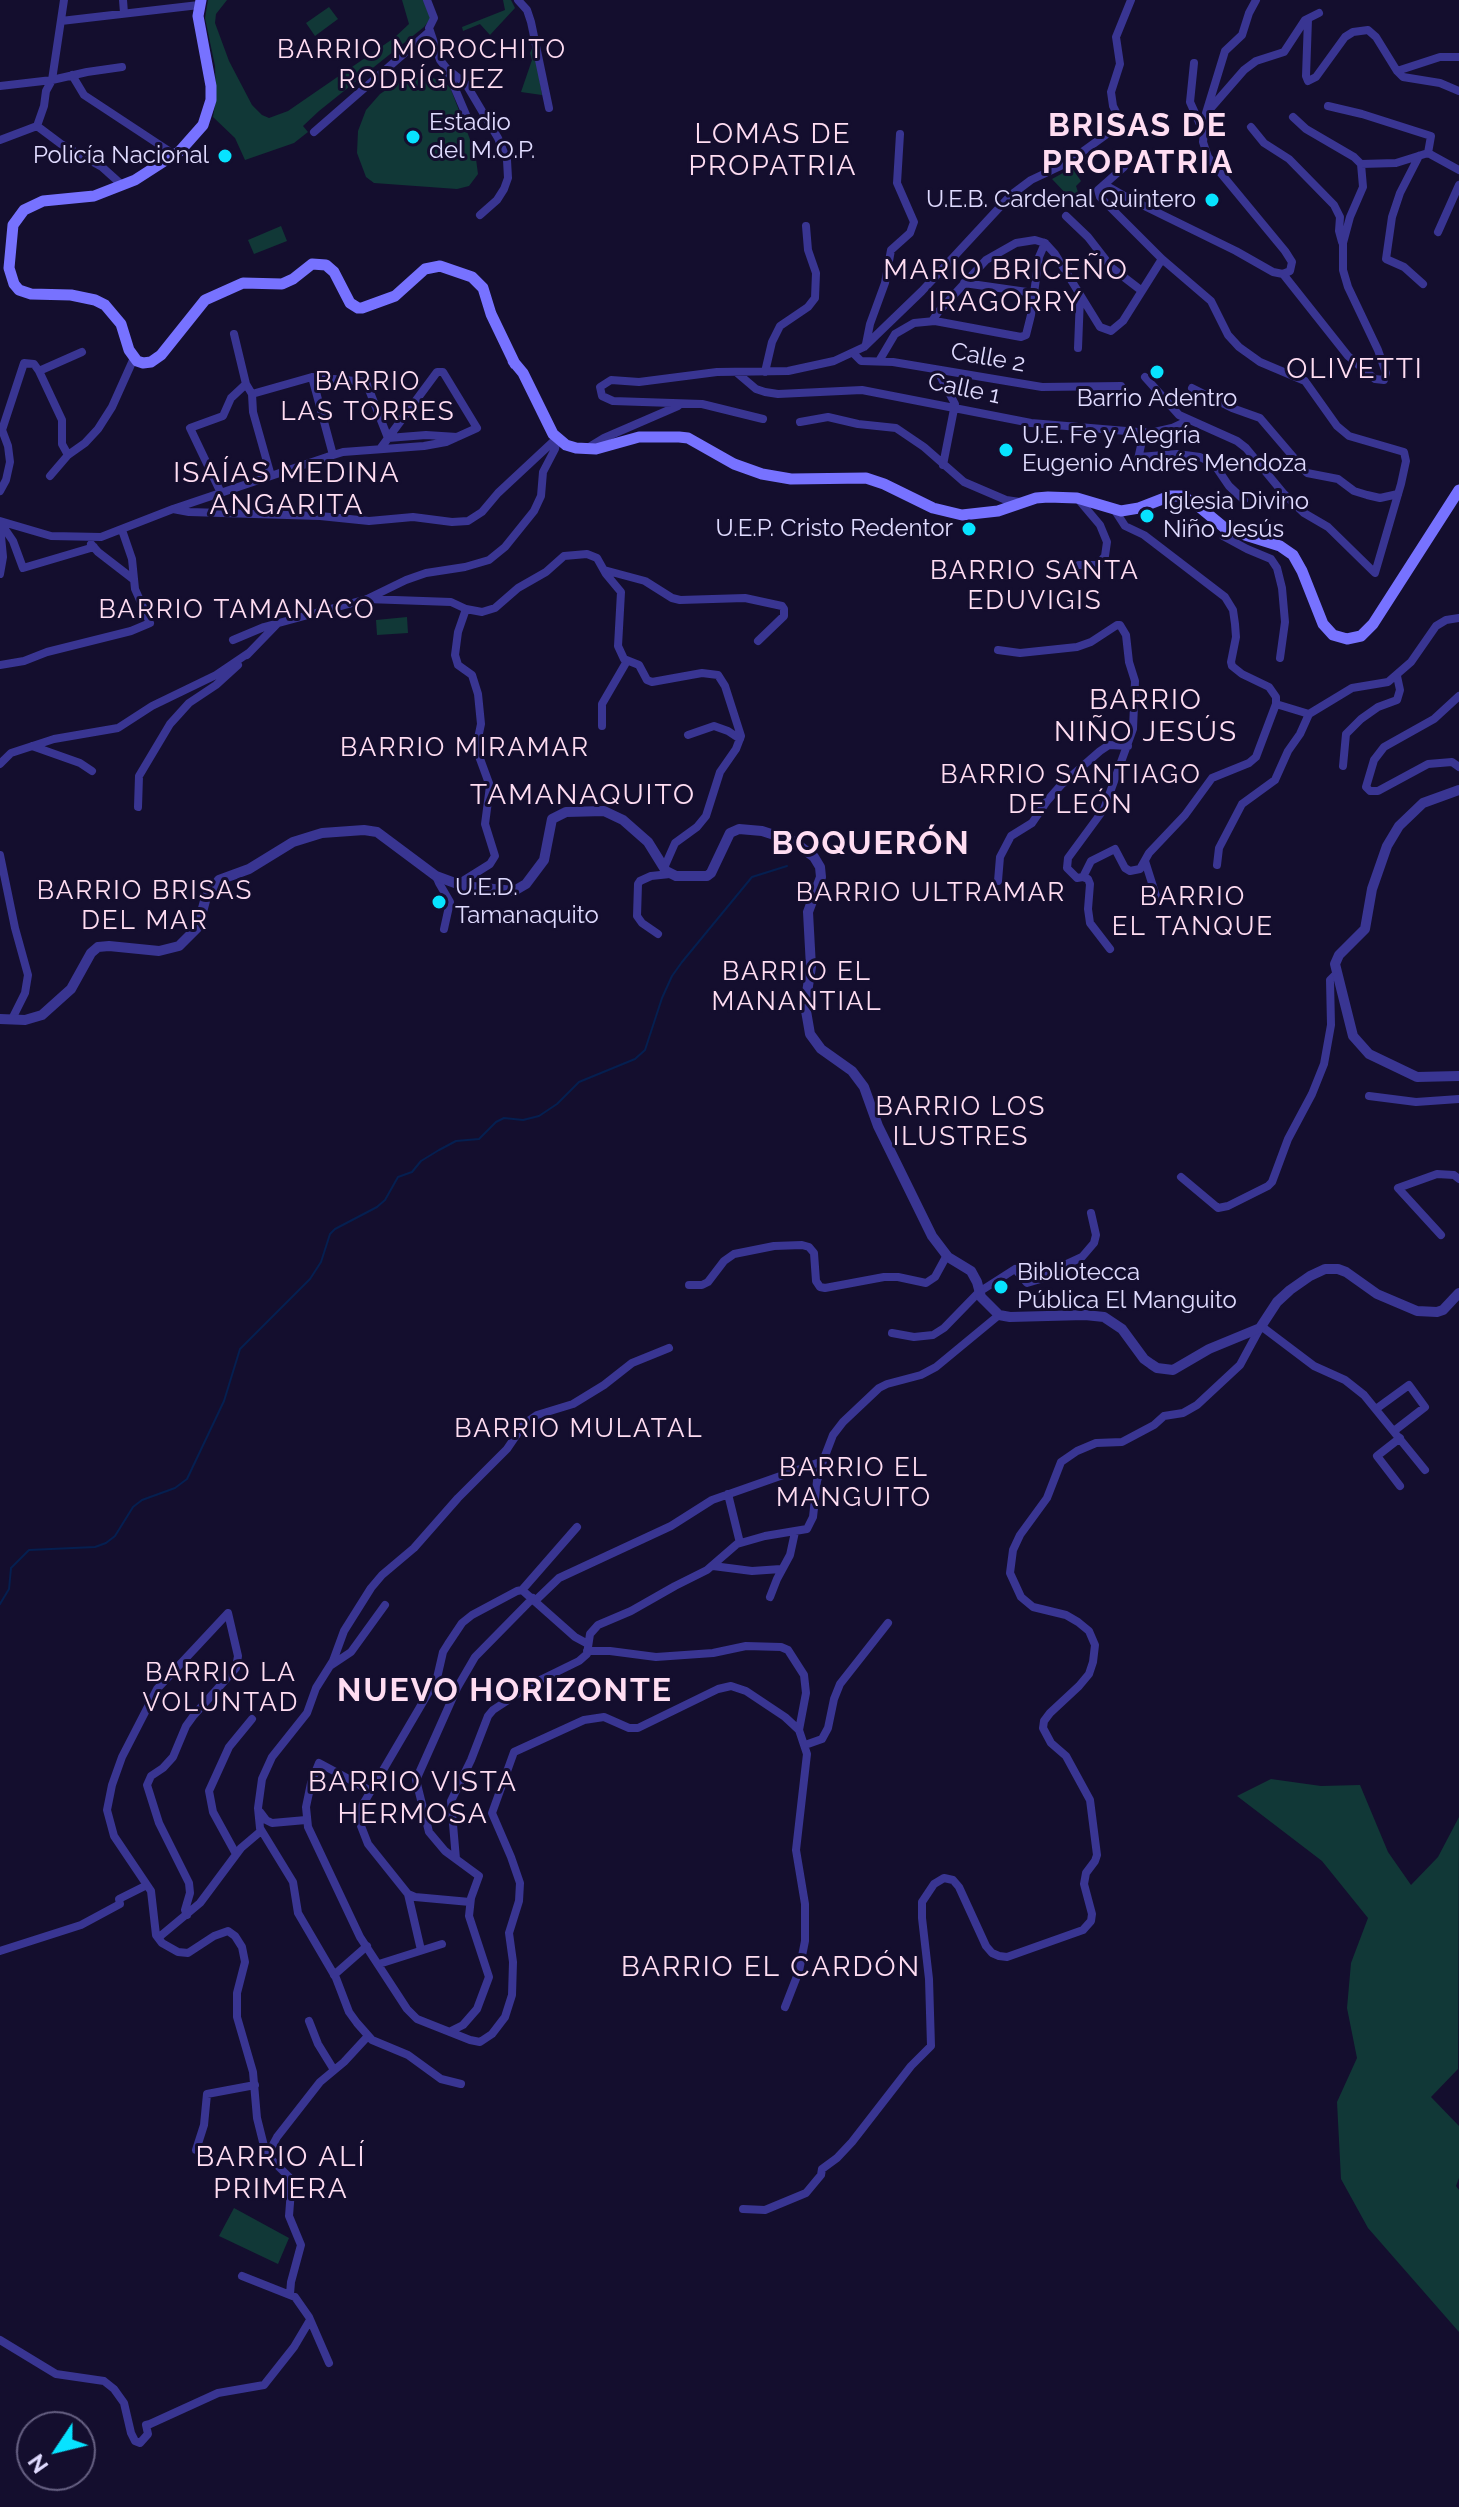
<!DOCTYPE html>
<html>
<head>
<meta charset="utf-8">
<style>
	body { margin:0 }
	#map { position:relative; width:1459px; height:2507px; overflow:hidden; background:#140e2e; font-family:Raleway,sans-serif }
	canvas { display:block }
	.north { position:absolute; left:16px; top:2411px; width:80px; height:80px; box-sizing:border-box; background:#140e2e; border:2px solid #666082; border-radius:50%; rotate:235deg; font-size:22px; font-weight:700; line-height:32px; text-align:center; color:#e0dbff }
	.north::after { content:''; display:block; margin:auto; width:28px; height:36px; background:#07e3ff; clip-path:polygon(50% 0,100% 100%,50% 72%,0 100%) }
</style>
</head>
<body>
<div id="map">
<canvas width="1459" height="2507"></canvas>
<div class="north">N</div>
</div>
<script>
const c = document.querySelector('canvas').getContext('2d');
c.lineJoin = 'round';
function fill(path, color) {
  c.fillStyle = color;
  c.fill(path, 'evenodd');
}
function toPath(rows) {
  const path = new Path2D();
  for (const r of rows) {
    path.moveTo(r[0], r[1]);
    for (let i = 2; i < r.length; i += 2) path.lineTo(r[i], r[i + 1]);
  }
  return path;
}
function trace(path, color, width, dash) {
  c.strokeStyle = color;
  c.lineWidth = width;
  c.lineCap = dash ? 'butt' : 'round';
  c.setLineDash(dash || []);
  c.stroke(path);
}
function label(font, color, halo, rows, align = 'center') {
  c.font = font + ' Raleway,sans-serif';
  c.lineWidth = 6;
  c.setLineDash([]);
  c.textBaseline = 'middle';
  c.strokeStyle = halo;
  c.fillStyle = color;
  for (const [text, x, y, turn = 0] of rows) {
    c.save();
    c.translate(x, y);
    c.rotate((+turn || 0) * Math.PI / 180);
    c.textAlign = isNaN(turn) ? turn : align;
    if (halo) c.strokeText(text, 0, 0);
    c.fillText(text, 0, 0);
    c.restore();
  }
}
fill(toPath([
	[208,0,227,0,216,14,215,23,229,61,252,105,262,115,269,118,288,111,394,38,409,24,402,0,423,0,431,18,424,27,319,111,303,126,308,132,294,143,245,160,235,138,213,117,216,99,215,66,205,18],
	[503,0,511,0,515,8,490,35,480,24,463,31,462,27,505,10],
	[329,7,338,19,315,36,306,23],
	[534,44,542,95,521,92,532,60,530,53],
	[432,78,443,81,450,87,471,142,473,159,476,159,478,174,469,186,457,189,374,183,366,177,357,153,358,131,366,110,380,94,398,82,417,78],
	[1072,168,1081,181,1076,186,1078,192,1070,198,1052,179],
	[281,226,287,241,254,254,248,240],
	[407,617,408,633,377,635,376,620],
	[1271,1779,1321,1786,1360,1785,1388,1852,1411,1885,1438,1857,1459,1817,1458,2069,1431,2097,1459,2126,1459,2178,1456,2186,1459,2190,1459,2332,1368,2228,1341,2179,1337,2102,1357,2058,1347,2008,1351,1963,1368,1918,1322,1861,1237,1796],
	[234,2208,289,2238,278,2264,219,2236]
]), '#113837');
trace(toPath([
	[0,1604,9,1589,11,1568,29,1550,95,1547,106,1543,115,1536,133,1507,142,1500,175,1488,187,1479,224,1401,240,1349,310,1279,321,1262,330,1234,335,1229,377,1207,385,1200,398,1177,412,1172,421,1161,439,1150,456,1141,479,1139,496,1122,504,1118,523,1120,539,1116,557,1104,579,1082,635,1059,645,1050,662,998,672,976,682,962,752,877,787,866]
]), '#051f50', 2);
trace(toPath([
	[123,0,124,13],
	[427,0,434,18,429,28,440,60,447,69,466,84,498,138,507,160,508,178,504,189,497,200,480,215],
	[518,0,527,10,531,22,549,108],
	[1308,19,1306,76,1308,81,1316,77,1345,37,1353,32,1368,30,1376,37,1397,71,1403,77,1440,83,1459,91],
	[61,21,199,5],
	[1194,63,1190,102,1203,131],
	[447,70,470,124],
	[1397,71,1440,57,1459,57],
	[72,75,84,95,175,155],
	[0,86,52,80,87,72,122,67],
	[1328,106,1362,114,1431,136,1428,153],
	[1210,109,1244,70,1256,61,1284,52,1305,20,1319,13],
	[1293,117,1306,129,1354,157,1361,164],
	[37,126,61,144,102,167,122,185],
	[1251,127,1264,143,1289,159,1334,205,1340,217,1339,231,1342,242],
	[314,132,430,31],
	[0,140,37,126,44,106,46,91,52,80,64,0],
	[1419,156,1400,193,1392,217,1386,259,1404,267,1423,284],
	[1361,164,1396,163,1428,153,1459,170],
	[1124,167,1098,190,1100,197,1162,259,1211,301,1228,335,1239,347,1260,362,1305,381,1337,426,1349,436,1404,452,1406,461,1401,484,1375,573,1328,527,1304,513,1284,494,1246,448,1237,441,1179,415,1145,377],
	[1105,185,1128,198,1236,251,1273,272,1283,274,1290,271,1292,262,1285,251,1214,165,1208,157,1203,142,1206,113,1225,51,1242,35,1249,13,1256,0],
	[1066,216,1088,237,1112,268,1142,291],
	[1438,232,1459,185],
	[1283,274,1348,356,1375,379,1384,380,1386,373,1378,350,1348,287,1343,270,1343,243,1350,217,1363,187,1361,164],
	[964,283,1034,293],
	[932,321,939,311,986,260,1016,243,1035,240,1045,243,1055,254,1100,327,1111,331,1123,321,1162,259],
	[234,334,246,384,252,394,253,412,271,476],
	[866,344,870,324,885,283,891,250,910,233,914,222,897,183,900,134],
	[1078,348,1080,297],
	[853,353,861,361,893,362,1042,387,1121,386],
	[879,361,895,334,914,323,935,321,1021,337,1026,335,1031,315,1039,257,1045,243],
	[937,370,955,404,943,465],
	[39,371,82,352],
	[736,372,756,389,765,392,778,394,862,390,1031,423,1150,433,1172,428,1189,420],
	[765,372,772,342,780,326,808,307,815,298,816,273,808,250,806,226],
	[312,377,333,455],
	[1192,388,1232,408,1260,418,1307,473,1338,479,1354,491,1367,495,1380,498,1398,494],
	[252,394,312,377,366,382,388,438,426,435,457,437],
	[763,419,702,404,613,401,602,396,600,387,611,380,639,382,717,372,788,371,834,361,864,347,922,291,1011,195,1031,180,1067,163,1118,126,1119,118,1113,106,1111,92,1120,64,1116,37,1131,0],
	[800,422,828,417,858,424,896,428,924,447,964,482,1006,500,1020,502],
	[586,449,604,438,678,406],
	[1139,457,1177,454,1200,457,1214,464,1229,486,1244,500],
	[1138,459,1144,432],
	[50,476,68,455,85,443,98,429,112,407,134,358],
	[0,491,6,480,10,462,8,446,2,430,24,363,34,364,39,371,62,420,62,444,68,455],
	[221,493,190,428,223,416,231,398,246,384],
	[1078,499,1100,525,1107,542,1105,556,1098,565,1079,565],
	[173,509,189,512,320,516,369,521,413,517,452,522,468,521,482,512,498,493,557,438],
	[1114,509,1125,526,1144,535,1225,597,1233,610,1235,624,1236,637,1231,662,1232,666,1242,674,1269,687,1276,697,1276,704],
	[0,521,51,536,101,537,173,509,330,456,343,452,424,446,446,442,477,428,443,372,437,372,380,449],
	[0,522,13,541,23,568,94,547],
	[1226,529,1223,536,1247,549,1271,559,1277,568,1282,588,1285,622,1280,658],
	[91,544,98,552,133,579],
	[604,570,645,581,672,598,680,600,745,598,782,606,784,609,784,616,758,641],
	[0,574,3,557,0,526],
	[367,599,451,602,466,609,482,612,495,608,518,588,546,572,564,556,587,554,597,558,606,574,621,592,618,646,624,659,639,665,647,680,652,682,702,673,718,675,725,686,741,736,736,749,720,772,706,816,697,827,675,843,664,868],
	[233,640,264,627,367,599,406,580,426,573,465,567,489,560,505,547,534,511,541,496,543,472,555,449,557,439],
	[998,650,1020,653,1077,647,1091,642,1117,625,1120,625,1126,635,1129,662,1135,681,1133,729,1104,809,1068,858,1067,868,1077,878,1083,877,1091,861,1115,849,1125,868,1130,871,1140,869,1149,853,1185,815,1212,778,1249,763,1256,757,1276,704],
	[247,655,277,624],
	[0,665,24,661,47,652,131,631,150,623,135,589,132,559,122,530],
	[1459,696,1434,719,1384,747,1374,760,1366,787,1370,791,1378,791,1428,764,1452,762,1459,767],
	[1276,704,1309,714,1352,688,1388,682,1411,662,1436,626,1446,620,1459,618],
	[602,726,602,704,627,661],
	[688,735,714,726,728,731,740,739],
	[32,746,80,763,92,771],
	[0,764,11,753,54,739,118,728,152,706,216,675,250,652],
	[1343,766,1346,734,1361,719,1378,707,1397,700,1400,690,1397,676],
	[138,807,139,776,170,724,189,703,216,685,238,665],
	[0,855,15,928,28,975,25,993,12,1019],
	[1145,861,1157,899],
	[1217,865,1219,848,1242,804,1275,780,1288,751,1300,734,1309,714],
	[436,876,439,883,450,902,444,929],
	[1083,877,1088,879,1090,884,1088,909,1090,923,1110,949],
	[998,881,1000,857,1011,836,1032,823,1047,801,1061,785,1100,751,1109,745,1128,746],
	[458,884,490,864,495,856,485,824,490,786,476,748,481,724,478,694,472,675,458,665,455,655,458,632,466,609],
	[658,934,642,923,637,916,638,884,640,881,651,876,670,874],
	[1369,1096,1416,1102,1459,1099],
	[1181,1177,1218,1208,1228,1206,1268,1186,1272,1182,1288,1139,1312,1094,1324,1064,1331,1025,1330,980,1336,974],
	[1441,1235,1398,1188,1437,1174,1454,1175,1459,1179],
	[689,1285,702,1285,708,1282,724,1261,734,1254,774,1246,802,1245,809,1247,814,1253,816,1281,820,1287,825,1288,884,1277,898,1277,926,1283,935,1277,947,1255],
	[1261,1326,1314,1366,1345,1380,1364,1395,1425,1470],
	[892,1333,914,1337,933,1335,944,1328,979,1292,1015,1269,1027,1283,1044,1278,1054,1270,1082,1257,1094,1243,1096,1235,1091,1213],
	[1376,1409,1409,1385,1425,1407,1394,1431],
	[1400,1438,1377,1456,1400,1486],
	[728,1494,740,1543],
	[713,1566,752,1571,781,1569],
	[522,1590,577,1527],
	[770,1597,777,1579,790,1555,795,1532],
	[535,1601,559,1578,671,1526,712,1500,823,1461],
	[587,1651,610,1651,656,1657,713,1653,746,1646,781,1647,788,1650,804,1675,806,1693,799,1730],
	[330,1666,351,1652,385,1605],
	[805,1745,822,1739,828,1728,834,1699,840,1684,888,1623],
	[371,1791,319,1763,311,1783,306,1807,308,1827,360,1937,407,2009,417,2019,470,2040,480,2042,492,2034,505,2017,512,1995,513,1962,509,1933,519,1901,520,1883,511,1857,492,1813,514,1752,584,1720,604,1717,629,1728,638,1728,718,1689,731,1686,746,1691,785,1717,799,1730,807,1754,796,1850,805,1904,805,1941,799,1971,785,2007],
	[260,1812,266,1820,272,1823,306,1820],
	[236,1854,213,1812,209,1791,229,1747,252,1719],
	[456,1859,451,1801,471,1760,488,1716,493,1710,534,1683,579,1661,587,1654,590,1634,598,1625,631,1611,675,1586,707,1570,737,1544,765,1536,807,1529,813,1517,817,1481,823,1461,833,1435,843,1422,879,1388,887,1384,921,1375,936,1367,999,1315],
	[408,1894,421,1950],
	[470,1902,415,1897,408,1894,368,1844,361,1826,362,1806,437,1678,443,1652,448,1644,462,1623,472,1615,517,1591,522,1590,575,1637,588,1644],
	[187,1915,185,1910,190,1893,189,1883,159,1823,147,1785,151,1776,163,1768,173,1757,186,1726,194,1715,236,1668,238,1656,228,1613,157,1689,122,1757,112,1785,107,1810,114,1836,151,1891,156,1935,162,1943,178,1952,188,1953,214,1936,228,1931,235,1936,242,1947,245,1962,237,1993,237,2017,253,2072,257,2118,266,2154,289,2177,291,2190,289,2216,301,2245,291,2282,290,2294],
	[158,1938,200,1903,241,1848,261,1831],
	[0,1951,81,1925,120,1904,119,1899,147,1885],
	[379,1964,442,1944],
	[334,1975,367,1946],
	[309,2021,318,2044,334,2070],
	[451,2031,463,2025,477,2009,489,1977,469,1916,471,1898,479,1876,445,1851,429,1832,416,1780,457,1688,475,1657,533,1598],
	[461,2084,441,2079,408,2055,372,2040,357,2023,349,2012,336,1978,298,1913,293,1882,260,1828,258,1808,262,1779,272,1757,307,1713,316,1688,333,1661,344,1631,371,1588,382,1575,414,1548,458,1498,507,1449,524,1424,537,1415,573,1404,604,1385,632,1363,669,1348],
	[196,2150,204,2125,207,2094,255,2085],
	[267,2156,277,2137,320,2082,344,2062,368,2036],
	[743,2209,765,2210,806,2193,821,2175,822,2169,837,2158,852,2142,911,2066,931,2046,929,1979,922,1918,922,1902,934,1884,944,1878,953,1880,959,1887,986,1946,992,1953,999,1956,1007,1957,1083,1930,1091,1921,1092,1914,1084,1884,1086,1873,1095,1861,1097,1855,1090,1800,1066,1756,1051,1743,1043,1728,1044,1721,1050,1713,1079,1686,1089,1674,1093,1662,1095,1645,1089,1631,1078,1622,1066,1615,1033,1607,1021,1597,1010,1573,1013,1550,1020,1535,1047,1498,1061,1462,1077,1451,1096,1443,1122,1442,1154,1425,1164,1416,1183,1413,1197,1405,1240,1365,1260,1328],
	[242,2276,295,2297,309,2317,329,2363],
	[0,2340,56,2374,104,2381,114,2389,124,2403,131,2433,135,2441,140,2443,148,2434,146,2425,150,2424,218,2393,264,2385,294,2347,310,2320]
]), '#393592', 8);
trace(toPath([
	[1459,790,1423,803,1399,826,1387,846,1372,889,1365,929,1339,955,1335,964,1353,1036,1369,1054,1417,1077,1459,1076],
	[0,1019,25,1020,42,1015,71,989,91,953,98,947,109,946,159,951,179,946,198,927,206,897,219,880,249,869,293,842,322,833,364,830,377,832,436,876,463,886,514,891,526,884,544,860,552,819,566,812,604,811,623,820,648,842,666,871,676,876,707,876,711,873,730,833,739,829,762,831,793,841,814,857,820,867,821,877,808,912,811,967,805,1005,810,1034,821,1049,852,1071,864,1087,878,1126,932,1236,948,1257,971,1271,977,1282,981,1297,999,1315,1010,1317,1085,1315,1104,1317,1122,1329,1144,1359,1151,1364,1157,1368,1173,1370,1209,1349,1260,1328,1277,1302,1290,1290,1310,1276,1325,1269,1338,1269,1346,1272,1377,1294,1417,1311,1437,1312,1443,1310,1459,1293]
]), '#393592', 10);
trace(toPath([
	[201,0,198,16,211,86,211,100,203,125,180,151,135,180,94,196,43,201,24,210,13,225,9,268,14,284,19,290,31,294,71,295,95,300,105,305,121,324,129,350,137,361,143,363,151,362,161,355,205,300,243,283,282,284,293,279,312,264,326,265,334,272,350,303,358,308,362,308,395,296,425,269,440,266,472,277,483,288,491,314,515,364],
	[513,361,523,373,553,434,566,445,576,448,596,449,639,437,679,437,688,438,734,464,762,474,791,479,866,478,884,484,933,508,962,515,998,511,1036,498,1048,497,1077,498,1121,511,1139,508,1170,496,1182,496,1197,505,1226,529,1280,546,1293,555,1302,571,1323,624,1333,635,1347,639,1361,636,1373,624,1459,490]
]), '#7772ff', 11);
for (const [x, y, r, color] of [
	[413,137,8,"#07e3ff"],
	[225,156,8,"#07e3ff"],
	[1212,200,8,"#07e3ff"],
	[1157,372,8,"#07e3ff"],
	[1006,450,8,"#07e3ff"],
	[1147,516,8,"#07e3ff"],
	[969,529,8,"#07e3ff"],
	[439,902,8,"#07e3ff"],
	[1001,1287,8,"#07e3ff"]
]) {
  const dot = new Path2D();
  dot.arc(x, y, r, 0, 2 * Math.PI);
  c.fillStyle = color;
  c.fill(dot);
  trace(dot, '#140e2e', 3);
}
label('24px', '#e0dbff', '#140e2e', [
	["Estadio",429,123],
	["del M.O.P.",429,151],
	["Policía Nacional",209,156,"right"],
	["U.E.B. Cardenal Quintero",1196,200,"right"],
	["Barrio Adentro",1157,399,"center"],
	["U.E. Fe y Alegría",1022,436],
	["Eugenio Andrés Mendoza",1022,464],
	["Iglesia Divino",1163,502],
	["Niño Jesús",1163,530],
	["U.E.P. Cristo Redentor",953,529,"right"],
	["U.E.D.",455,888],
	["Tamanaquito",455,916],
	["Bibliotecca",1017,1273],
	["Pública El Manguito",1017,1301]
], 'left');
label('24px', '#e0dbff', '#140e2e', [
	["Calle 2",988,358,10],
	["Calle 1",964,389,12]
]);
c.letterSpacing = '2px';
label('26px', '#ffddf2', '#140e2e', [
	["BARRIO MOROCHITO",422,50],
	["RODRÍGUEZ",422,80],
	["BARRIO",368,382],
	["LAS TORRES",368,412],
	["BARRIO SANTA",1035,571],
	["EDUVIGIS",1035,601],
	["BARRIO TAMANACO",237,610],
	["BARRIO MIRAMAR",465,748],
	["BARRIO SANTIAGO",1071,775],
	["DE LEÓN",1071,805],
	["BARRIO BRISAS",145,891],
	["DEL MAR",145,921],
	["BARRIO ULTRAMAR",931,893],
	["BARRIO",1193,897],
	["EL TANQUE",1193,927],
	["BARRIO EL",797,972],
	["MANANTIAL",797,1002],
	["BARRIO LOS",961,1107],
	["ILUSTRES",961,1137],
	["BARRIO MULATAL",579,1429],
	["BARRIO EL",854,1468],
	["MANGUITO",854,1498],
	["BARRIO LA",221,1673],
	["VOLUNTAD",221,1703]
]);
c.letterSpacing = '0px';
c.letterSpacing = '2px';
label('28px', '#ffddf2', '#140e2e', [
	["LOMAS DE",773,135],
	["PROPATRIA",773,167],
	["MARIO BRICEÑO",1006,271],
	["IRAGORRY",1006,303],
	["OLIVETTI",1355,370],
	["ISAÍAS MEDINA",287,474],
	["ANGARITA",287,506],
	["BARRIO",1146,701],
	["NIÑO JESÚS",1146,733],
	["TAMANAQUITO",583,796],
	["BARRIO VISTA",413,1783],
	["HERMOSA",413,1815],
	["BARRIO EL CARDÓN",771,1968],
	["BARRIO ALÍ",281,2158],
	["PRIMERA",281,2190]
]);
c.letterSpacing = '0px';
c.letterSpacing = '2px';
label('bold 32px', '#ffddf2', '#140e2e', [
	["BRISAS DE",1138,126],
	["PROPATRIA",1138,163],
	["BOQUERÓN",871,844],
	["NUEVO HORIZONTE",505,1691]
]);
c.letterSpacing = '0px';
</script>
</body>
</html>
